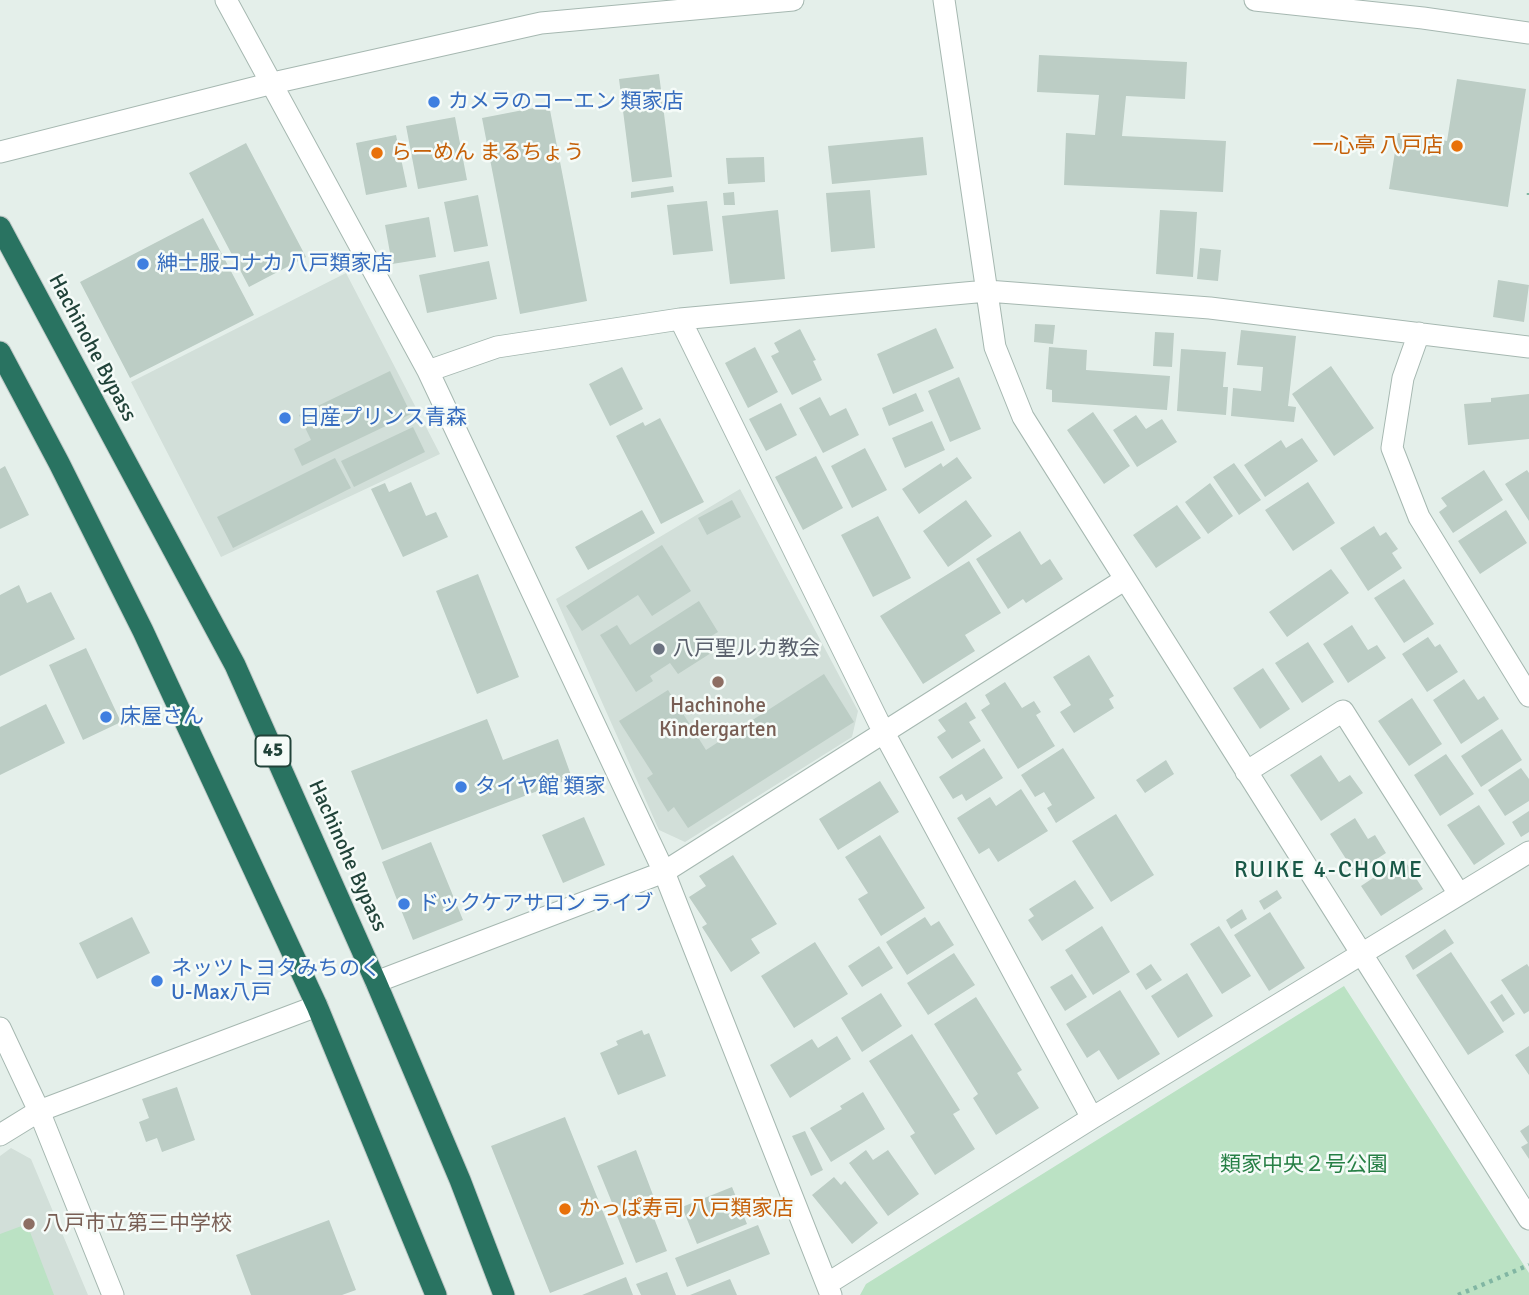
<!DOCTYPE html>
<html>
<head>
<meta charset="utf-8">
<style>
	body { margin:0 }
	canvas { display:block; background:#e4efea }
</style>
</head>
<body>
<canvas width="1529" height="1295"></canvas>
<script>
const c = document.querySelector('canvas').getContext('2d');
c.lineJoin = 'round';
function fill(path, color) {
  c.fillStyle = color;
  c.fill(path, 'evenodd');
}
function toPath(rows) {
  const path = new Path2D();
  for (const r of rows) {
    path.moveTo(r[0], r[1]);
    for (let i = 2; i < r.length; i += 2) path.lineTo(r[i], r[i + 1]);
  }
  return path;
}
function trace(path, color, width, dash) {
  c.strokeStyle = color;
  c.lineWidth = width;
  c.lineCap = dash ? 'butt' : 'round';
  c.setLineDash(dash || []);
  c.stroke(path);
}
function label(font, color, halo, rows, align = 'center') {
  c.font = font + ' Signika,"Noto Sans JP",sans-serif';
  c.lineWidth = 5;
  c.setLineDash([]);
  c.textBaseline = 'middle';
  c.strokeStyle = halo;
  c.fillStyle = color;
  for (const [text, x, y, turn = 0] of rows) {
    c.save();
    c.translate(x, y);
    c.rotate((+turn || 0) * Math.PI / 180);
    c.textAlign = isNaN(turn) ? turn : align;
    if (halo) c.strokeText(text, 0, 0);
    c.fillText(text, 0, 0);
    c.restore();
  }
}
fill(toPath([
	[346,273,440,454,221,557,131,382],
	[740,489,858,711,852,737,685,842,659,830,556,599],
	[11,1148,31,1159,88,1295,0,1295,0,1156]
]), '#d2dfd9');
fill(toPath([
	[1344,986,1529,1273,1529,1295,860,1295,866,1284],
	[27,1224,54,1295,0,1295,0,1234]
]), '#bbe2c4');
fill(toPath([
	[1039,55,1187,62,1185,99,1126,96,1122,136,1226,141,1223,192,1064,185,1066,133,1095,135,1099,95,1037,92],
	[659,74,672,177,632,182,619,79],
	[1457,79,1526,89,1508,207,1389,189,1398,133,1447,141],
	[549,105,587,301,520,314,482,118],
	[455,117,467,180,418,189,406,126],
	[396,135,407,187,366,195,356,143],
	[923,137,927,175,832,184,828,146],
	[246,143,306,257,249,287,189,173],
	[764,157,765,182,728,184,726,158],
	[673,186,674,192,631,198,631,192],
	[870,190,875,248,831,252,826,193],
	[734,192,735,205,724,205,723,193],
	[478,195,488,246,454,252,444,202],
	[707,201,713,251,673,255,667,205],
	[778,210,785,279,730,284,722,216],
	[1160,210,1197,212,1193,277,1156,274],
	[429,217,436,257,392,264,385,225],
	[203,218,254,315,130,378,80,282],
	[1200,248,1221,250,1218,281,1197,279],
	[489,261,497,299,427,313,419,275],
	[1498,280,1529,285,1524,322,1493,317],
	[1035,324,1055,325,1053,344,1034,342],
	[936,328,954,368,893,394,877,354],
	[800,329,816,360,813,361,822,380,792,395,771,356,779,352,774,343],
	[1241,330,1296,336,1288,406,1296,407,1294,422,1231,416,1233,388,1261,391,1263,367,1237,365],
	[1155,332,1174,333,1172,367,1153,366],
	[755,347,778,392,748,408,725,363],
	[1049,347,1087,350,1086,370,1170,376,1167,410,1052,402,1052,390,1046,389],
	[1181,349,1226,352,1223,387,1228,387,1226,415,1177,411],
	[1331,366,1374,428,1334,456,1292,394],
	[622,367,643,409,610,426,589,384],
	[390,371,411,414,302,466,294,449,311,440,299,415],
	[959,377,981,429,950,442,928,391],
	[916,393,924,411,889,426,882,408],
	[1529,394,1529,439,1468,445,1464,404,1491,402,1491,398],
	[820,397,830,416,846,408,859,435,823,453,799,408],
	[781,403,797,435,766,451,749,419],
	[1093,412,1130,466,1104,484,1067,430],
	[1136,415,1146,429,1162,419,1177,442,1137,467,1113,430],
	[660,418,704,502,661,524,616,436,643,422,645,426],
	[932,421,945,450,905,468,892,438],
	[413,427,425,452,354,487,341,461],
	[1302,438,1318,461,1265,497,1244,465,1281,440,1286,448],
	[865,448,887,490,852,508,831,466],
	[816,456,843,508,803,530,775,477],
	[957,457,972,478,919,514,902,489,941,463,943,467],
	[335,458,351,488,233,548,217,517],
	[1234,463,1261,500,1239,515,1213,477],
	[5,466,29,515,0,529,0,469],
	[1484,470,1503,500,1453,533,1439,512,1447,506,1441,498],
	[1527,470,1529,473,1529,521,1505,484],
	[411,482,426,516,436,512,448,537,403,557,371,489,385,483,389,492],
	[1308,482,1335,523,1293,551,1265,510],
	[1210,483,1233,516,1208,534,1185,502],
	[732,500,741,517,707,535,698,518],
	[966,500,992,536,948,567,923,531],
	[1177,505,1201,538,1156,568,1133,535],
	[642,510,655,533,588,570,575,547],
	[1506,510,1527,543,1480,574,1458,541],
	[878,516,911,578,873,597,841,535],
	[1374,526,1380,536,1386,532,1398,549,1392,553,1402,568,1368,591,1340,548],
	[1020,531,1041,565,1050,559,1063,579,1026,603,1023,599,1008,609,976,559],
	[662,545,691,591,652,616,638,595,582,631,566,606],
	[969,561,1001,613,965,635,975,651,923,684,880,616],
	[1331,569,1349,593,1287,637,1269,612],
	[478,574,519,677,477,694,436,591],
	[1404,579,1434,624,1404,643,1374,598],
	[19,585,27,603,51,592,75,639,0,676,0,595],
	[699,601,718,632,703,641,711,653,678,674,670,663,650,676,653,681,636,692,600,635,617,625,630,645],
	[1352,625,1368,650,1377,645,1386,658,1348,683,1323,644],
	[1428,637,1435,647,1440,644,1458,672,1427,692,1402,654],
	[1308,642,1334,682,1302,703,1275,663],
	[86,648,121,722,83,740,49,665],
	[1089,655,1114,696,1109,699,1114,708,1074,733,1060,712,1071,705,1053,677],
	[1263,668,1290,709,1260,729,1233,688],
	[824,674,854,722,688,828,674,807,668,812,647,778,653,774,619,721,668,690,706,750],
	[1464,679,1478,700,1484,696,1499,719,1461,744,1433,700],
	[1005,682,1022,708,1034,701,1041,712,1036,715,1055,746,1018,769,981,710,990,704,985,695],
	[1412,698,1442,744,1409,766,1378,721],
	[966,702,976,718,969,722,981,741,952,759,937,737,946,731,938,720],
	[46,704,65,743,0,775,0,727],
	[487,719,503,760,558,739,572,778,382,850,351,771],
	[1502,729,1522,760,1481,787,1461,756],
	[984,748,1003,778,966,801,962,794,953,799,939,777],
	[1063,748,1095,798,1056,823,1047,808,1052,805,1044,792,1035,797,1021,775],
	[1446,754,1474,794,1440,816,1414,775],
	[1321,755,1339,782,1350,775,1363,793,1321,821,1290,775],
	[1166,760,1174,774,1145,793,1136,780],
	[1521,768,1529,779,1529,801,1505,816,1488,790],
	[880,781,899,812,838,850,819,819],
	[1021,789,1048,831,998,862,989,848,979,854,957,818,990,797,996,806],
	[1479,805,1505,844,1474,865,1447,825],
	[1529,811,1529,832,1521,837,1512,822],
	[1116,814,1154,875,1111,902,1072,841],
	[584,817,605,865,563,883,542,835],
	[1355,818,1368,839,1375,835,1386,853,1355,873,1330,834],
	[880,835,925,908,881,936,858,899,868,893,845,857],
	[431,842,463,920,413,940,382,862],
	[733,855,777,924,751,939,760,953,731,972,702,927,707,924,689,897,706,886,699,876],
	[1403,858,1423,889,1381,916,1361,886],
	[1075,880,1094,908,1042,941,1028,920,1034,916,1029,909],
	[1277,890,1282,898,1264,910,1259,901],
	[1242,909,1247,919,1231,929,1226,920],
	[1270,912,1305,968,1269,991,1234,935],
	[132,917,150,953,97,979,79,943],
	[925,917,931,926,939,921,954,945,907,975,886,942],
	[1102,926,1130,972,1093,995,1065,950],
	[1219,926,1251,976,1222,994,1190,944],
	[1445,929,1454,943,1413,970,1405,956],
	[815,942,848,994,794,1028,761,976],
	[879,946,893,968,862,987,848,966],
	[1451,952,1504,1032,1468,1055,1416,975],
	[954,953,975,985,928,1015,907,983],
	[1151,964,1162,980,1146,990,1136,974],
	[1527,964,1529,967,1529,1011,1524,1014,1501,980],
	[1187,973,1213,1016,1178,1038,1151,996],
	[1072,974,1087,997,1065,1011,1050,987],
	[1120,990,1160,1054,1118,1080,1099,1050,1087,1058,1066,1024],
	[881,993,902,1026,862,1052,841,1018],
	[1502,994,1515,1014,1503,1022,1490,1002],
	[976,997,1022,1070,1017,1073,1039,1108,996,1135,973,1098,978,1094,934,1024],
	[642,1030,644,1035,649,1033,666,1076,618,1095,600,1053,618,1045,616,1041],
	[912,1034,960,1110,953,1114,975,1149,935,1175,910,1136,915,1133,869,1061],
	[837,1036,851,1059,790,1098,770,1065,812,1039,818,1048],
	[1529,1046,1529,1075,1515,1055],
	[177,1087,195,1140,162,1152,157,1138,146,1142,139,1122,149,1118,142,1099],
	[863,1092,885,1129,831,1162,810,1128,842,1109,840,1106],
	[565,1117,624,1264,550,1293,491,1146],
	[1529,1125,1529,1159,1521,1147,1528,1143,1520,1131],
	[805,1131,823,1170,811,1176,792,1136],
	[636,1150,653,1195,615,1210,597,1166],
	[866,1150,873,1160,888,1150,919,1194,888,1216,849,1163],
	[834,1177,841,1185,845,1181,878,1223,852,1244,812,1195],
	[732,1187,747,1224,697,1244,682,1207],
	[648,1203,667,1251,636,1263,617,1216],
	[329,1220,356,1290,342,1295,251,1295,236,1255],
	[758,1225,770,1254,687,1287,675,1258],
	[667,1272,676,1295,641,1295,636,1284],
	[626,1277,633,1295,582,1295],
	[730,1279,737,1295,690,1295]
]), '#bccdc5');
const minor = toPath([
	[226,0,428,371,664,872,831,1295],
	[944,0,995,347,1023,417,1529,1219],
	[1255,0,1423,18,1529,33],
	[0,152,273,83,541,23,793,0],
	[680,319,883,731,1092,1118],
	[1419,333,1403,378,1392,448,1419,517,1529,696],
	[428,371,497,347,680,319,987,291,1210,308,1529,347],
	[1246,772,1343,711,1459,894],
	[376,982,664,872,1124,580],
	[0,1028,39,1111,113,1295],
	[0,1135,39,1111,317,1006],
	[827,1284,1092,1118,1529,852]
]);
const highway = toPath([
	[0,227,235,665,376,982,460,1180,504,1295],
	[0,352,59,463,143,631,317,1006,436,1295]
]);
trace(minor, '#a6b8b1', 23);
trace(highway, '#c1cac8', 23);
trace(toPath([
	[1529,193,1529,195],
	[1458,1295,1529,1265]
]), '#81b6a3', 4.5, [3.5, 5]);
trace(minor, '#fff', 21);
trace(highway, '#297361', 21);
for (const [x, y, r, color] of [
	[434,102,7,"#3f7fe0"],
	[1457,146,7,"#e8710a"],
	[377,153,7,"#e8710a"],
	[143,264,7,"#3f7fe0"],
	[285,418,7,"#3f7fe0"],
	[659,649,7,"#6b7280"],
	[718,682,7,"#8d6e63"],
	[106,717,7,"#3f7fe0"],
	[461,787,7,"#3f7fe0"],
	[404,904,7,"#3f7fe0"],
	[157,981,7,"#3f7fe0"],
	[565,1209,7,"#e8710a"],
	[29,1224,7,"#8d6e63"]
]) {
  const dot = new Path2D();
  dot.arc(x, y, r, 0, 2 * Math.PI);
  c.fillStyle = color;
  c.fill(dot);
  trace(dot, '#f5fbf8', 2.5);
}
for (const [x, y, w] of [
	[273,751,35]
]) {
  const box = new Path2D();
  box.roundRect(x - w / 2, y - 15.5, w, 31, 5);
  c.fillStyle = '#f5fbf8';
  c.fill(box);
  trace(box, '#214339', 2);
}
label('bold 19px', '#214339', null, [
	["45",273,751]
]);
label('21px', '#366cbe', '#f5fbf8', [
	["カメラのコーエン 類家店",448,102],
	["紳士服コナカ 八戸類家店",157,264],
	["日産プリンス青森",299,418],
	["床屋さん",120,717],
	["タイヤ館 類家",475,787],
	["ドックケアサロン ライブ",418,904],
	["ネッツトヨタみちのく",171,969],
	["U-Max八戸",171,993]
], 'left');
label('21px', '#c56008', '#f5fbf8', [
	["一心亭 八戸店",1443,146,"right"],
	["らーめん まるちょう",391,153],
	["かっぱ寿司 八戸類家店",579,1209]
], 'left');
label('21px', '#214339', '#f5fbf8', [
	["Hachinohe Bypass",92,348,62],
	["Hachinohe Bypass",347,856,66]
]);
label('21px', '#5b616d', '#f5fbf8', [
	["八戸聖ルカ教会",673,649]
], 'left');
label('21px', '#785e54', '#f5fbf8', [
	["Hachinohe",718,706],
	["Kindergarten",718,730],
	["八戸市立第三中学校",43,1224,"left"]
]);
label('21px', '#267f45', '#f5fbf8', [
	["類家中央２号公園",1304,1165]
]);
c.letterSpacing = '2px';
label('23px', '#1a5847', '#f5fbf8', [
	["RUIKE 4-CHOME",1329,871]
]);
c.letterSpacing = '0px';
</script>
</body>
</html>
